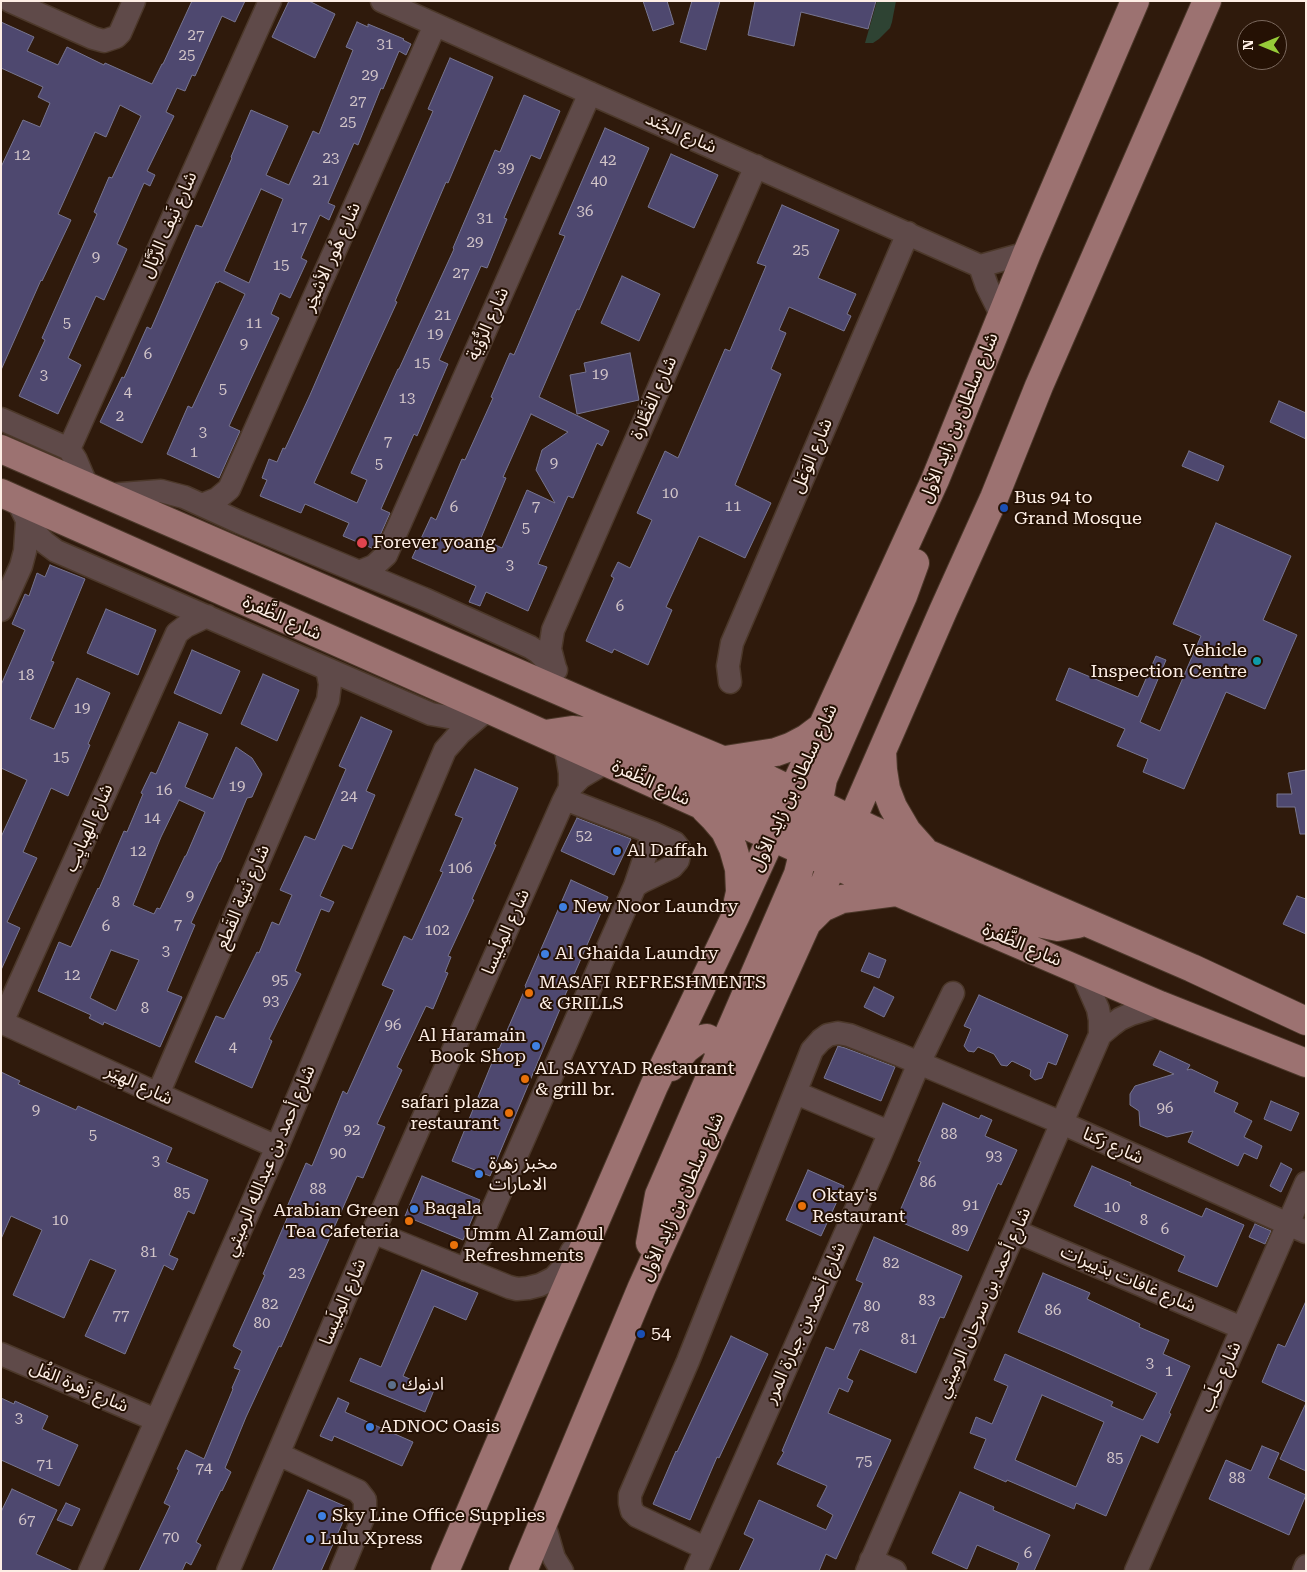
<!DOCTYPE html>
<html>
<head>
<meta charset="utf-8">
<style>
	body { margin:0 }
	#map { position:relative; width:1307px; height:1572px; overflow:hidden; background:#2f1a0c; font-family:"Roboto Serif",serif }
	canvas { display:block }
	.frame { position:absolute; inset:0; border:2px solid #fdeee5; pointer-events:none }
	.north { position:absolute; left:1237px; top:20px; width:50px; height:50px; box-sizing:border-box; background:#251104; border:1px solid #7b695e; border-radius:50%; rotate:270deg; font-size:14px; font-weight:700; line-height:20px; text-align:center; color:#fdeee5 }
	.north::after { content:''; display:block; margin:auto; width:18px; height:22px; background:#97cc39; clip-path:polygon(50% 0,100% 100%,50% 72%,0 100%) }
</style>
</head>
<body>
<div id="map">
<canvas width="1307" height="1572"></canvas>
<div class="frame"></div>
<div class="north">N</div>
</div>
<script>
const c = document.querySelector('canvas').getContext('2d');
c.lineJoin = 'round';
function fill(path, color) {
  c.fillStyle = color;
  c.fill(path, 'evenodd');
}
function toPath(rows) {
  const path = new Path2D();
  for (const r of rows) {
    path.moveTo(r[0], r[1]);
    for (let i = 2; i < r.length; i += 2) path.lineTo(r[i], r[i + 1]);
  }
  return path;
}
function trace(path, color, width, dash) {
  c.strokeStyle = color;
  c.lineWidth = width;
  c.lineCap = dash ? 'butt' : 'round';
  c.setLineDash(dash || []);
  c.stroke(path);
}
function label(font, color, halo, rows, align = 'center') {
  c.font = font + ' "Roboto Serif","Noto Sans Arabic",serif';
  c.lineWidth = 4;
  c.setLineDash([]);
  c.textBaseline = 'middle';
  c.strokeStyle = halo;
  c.fillStyle = color;
  for (const [text, x, y, turn = 0] of rows) {
    c.save();
    c.translate(x, y);
    c.rotate((+turn || 0) * Math.PI / 180);
    c.textAlign = isNaN(turn) ? turn : align;
    if (halo) c.strokeText(text, 0, 0);
    c.fillText(text, 0, 0);
    c.restore();
  }
}
fill(toPath([
	[877,1,896,1,892,22,890,28,879,39,873,43,865,43]
]), '#2e4333');
const building = toPath([
	[192,1,245,1,235,22,222,16,195,76,192,75,185,91,177,88,166,112,174,116,147,171,155,175,150,186,144,183,117,244,127,249,104,300,96,296,68,358,81,365,58,414,19,396,45,340,42,338,97,214,94,212,109,177,112,178,141,116,120,105,106,137,95,132,58,214,71,220,42,281,41,280,1,370,1,167,23,120,40,127,50,103,38,97,43,87,1,68,1,22,34,37,27,51,58,65,67,47,104,65,105,63,152,84,162,64,163,64,192,1],
	[289,1,309,1,335,14,315,58,272,37,289,1],
	[643,1,667,1,674,24,653,31,643,1],
	[692,1,720,1,706,50,680,42,692,1],
	[755,1,876,1,868,29,801,12,794,46,748,35,755,1],
	[357,22,368,27,368,24,404,39,403,40,411,44,406,55,399,51,383,89,381,88,358,145,354,143,328,203,335,206,329,220,320,215,301,258,307,261,290,298,280,293,271,314,279,318,229,426,240,431,219,478,167,454,188,406,192,408,245,294,219,281,218,283,216,282,166,392,142,443,100,422,122,377,124,378,147,327,151,329,196,225,202,227,232,158,231,157,251,110,288,126,266,175,289,185,313,131,319,134,353,50,346,47,357,22],
	[261,189,283,199,249,283,224,271,261,189],
	[450,58,493,77,448,183,446,182,395,301,397,302,314,483,357,503,367,480,351,473,398,369,399,369,454,249,453,248,495,150,500,152,524,95,560,111,540,159,531,155,504,218,507,219,487,268,481,266,439,360,448,364,417,436,414,434,381,509,390,513,374,549,343,536,349,523,305,504,301,513,260,496,267,480,262,478,269,459,277,462,283,448,285,449,310,395,433,111,428,109,450,58],
	[605,128,649,148,579,310,577,309,539,397,609,431,602,446,597,443,573,498,568,496,538,564,547,567,528,611,486,592,480,606,469,602,476,586,412,558,431,517,436,520,462,459,465,460,493,398,491,397,510,353,514,355,565,236,559,234,605,128],
	[531,414,568,432,542,450,536,470,555,503,527,490,502,548,481,538,506,478,503,477,531,414],
	[671,154,718,175,694,228,648,207,671,154],
	[782,205,839,230,818,278,856,294,847,314,851,316,844,331,789,307,779,330,786,333,771,369,781,374,735,485,771,503,745,558,699,536,666,607,672,610,648,665,614,649,612,653,586,641,614,578,611,576,618,562,630,568,652,520,637,513,665,451,678,458,725,349,730,351,766,266,757,263,782,205],
	[622,276,660,294,639,341,601,323,622,276],
	[630,353,639,400,577,414,570,375,586,372,584,363,630,353],
	[1279,401,1306,413,1306,439,1270,422,1279,401],
	[1189,451,1224,466,1218,481,1182,466,1189,451],
	[1216,523,1291,556,1263,620,1297,635,1265,709,1226,692,1184,789,1143,772,1148,759,1117,746,1125,729,1056,700,1069,668,1138,697,1156,656,1166,660,1140,722,1160,731,1201,636,1173,624,1216,523],
	[50,565,85,579,51,661,54,662,30,719,54,729,77,678,110,693,88,744,90,745,68,796,51,788,23,852,37,858,7,922,20,928,1,970,1,837,27,780,1,768,1,685,25,630,12,624,25,594,29,596,37,573,45,577,50,565],
	[106,609,156,630,138,675,87,653,106,609],
	[192,650,240,671,221,714,174,693,192,650],
	[263,674,299,690,277,741,241,724,263,674],
	[361,717,392,731,366,791,375,795,352,849,343,845,320,896,334,902,329,912,321,909,295,971,301,974,269,1039,272,1041,252,1088,195,1062,216,1016,224,1019,257,952,259,953,272,922,279,925,292,895,280,890,305,836,315,840,346,769,339,766,361,717],
	[179,722,208,734,185,787,213,799,236,747,252,758,262,774,252,797,247,798,220,862,219,862,191,923,195,925,167,991,182,997,160,1047,104,1022,103,1025,89,1018,91,1015,38,991,59,942,71,947,98,888,99,889,124,831,127,832,143,794,141,793,151,772,156,774,179,722],
	[179,800,205,812,186,856,185,856,160,909,157,908,154,914,133,905,161,837,179,800],
	[111,950,139,960,116,1011,90,998,111,950],
	[475,769,518,788,494,844,496,845,472,899,474,900,448,956,451,957,445,972,448,973,433,1009,426,1006,397,1067,402,1070,377,1124,385,1127,363,1178,357,1176,281,1347,279,1346,246,1417,225,1468,231,1472,222,1491,221,1490,196,1542,201,1545,191,1565,186,1562,182,1571,139,1571,170,1506,164,1503,179,1470,177,1469,186,1450,204,1459,233,1389,232,1388,240,1370,234,1368,242,1351,233,1346,265,1275,263,1274,291,1209,287,1207,306,1163,312,1166,343,1091,347,1094,394,990,382,985,404,936,412,940,443,872,440,871,463,818,455,815,475,769],
	[1306,770,1306,834,1300,834,1295,807,1277,807,1277,794,1292,794,1288,773,1306,770],
	[577,818,631,839,614,875,561,851,577,818],
	[571,880,608,897,559,1009,560,1009,490,1176,452,1161,498,1048,499,1049,526,987,525,986,571,880],
	[1297,896,1306,899,1306,934,1283,924,1297,896],
	[869,953,886,960,879,978,861,971,869,953],
	[874,987,894,997,884,1017,864,1007,874,987],
	[979,995,1068,1035,1056,1065,1048,1062,1042,1078,1035,1080,1030,1076,1031,1070,1012,1061,1007,1066,1001,1065,994,1054,978,1047,974,1052,968,1051,964,1046,971,1029,964,1026,979,995],
	[838,1046,845,1048,895,1067,881,1101,824,1078,838,1046],
	[1160,1051,1190,1065,1187,1070,1191,1069,1218,1082,1214,1092,1238,1103,1234,1112,1252,1121,1244,1137,1262,1146,1257,1159,1244,1153,1238,1166,1188,1142,1193,1131,1167,1137,1140,1126,1139,1111,1130,1105,1130,1094,1135,1086,1174,1074,1153,1065,1160,1051],
	[1,1072,20,1081,18,1084,76,1110,78,1106,172,1148,166,1162,208,1180,194,1214,188,1211,169,1255,178,1259,173,1270,164,1265,125,1354,85,1336,116,1270,90,1259,64,1318,13,1295,42,1230,11,1216,1,1239,1,1072],
	[1271,1101,1299,1113,1291,1131,1264,1119,1271,1101],
	[943,1103,979,1119,981,1115,992,1120,985,1136,1017,1150,1001,1185,998,1183,968,1251,896,1220,921,1162,918,1161,943,1103],
	[1281,1163,1292,1169,1281,1192,1270,1186,1281,1163],
	[1092,1166,1131,1183,1130,1185,1202,1217,1206,1208,1244,1225,1217,1287,1178,1271,1185,1256,1074,1206,1092,1166],
	[808,1170,844,1186,821,1236,786,1220,808,1170],
	[422,1176,480,1200,463,1240,405,1216,422,1176],
	[1255,1224,1271,1231,1265,1244,1249,1237,1255,1224],
	[874,1237,962,1276,944,1318,940,1317,916,1373,860,1349,847,1378,853,1381,848,1392,839,1388,828,1413,891,1440,836,1559,826,1554,819,1571,739,1571,754,1539,744,1534,759,1500,826,1530,833,1515,817,1506,827,1486,777,1464,784,1452,782,1451,826,1347,834,1350,863,1283,856,1280,874,1237],
	[422,1270,478,1293,466,1320,434,1306,403,1376,434,1390,425,1412,350,1381,360,1358,381,1367,422,1270],
	[1043,1273,1090,1293,1087,1299,1140,1324,1139,1327,1169,1340,1163,1354,1190,1366,1169,1413,1171,1414,1158,1443,1141,1435,1106,1516,1076,1503,1074,1509,1007,1480,1006,1482,974,1468,986,1439,970,1433,976,1417,992,1424,1008,1386,994,1380,1005,1354,1113,1402,1111,1406,1143,1420,1157,1393,1065,1352,1018,1332,1043,1273],
	[1042,1395,1104,1422,1076,1487,1015,1460,1042,1395],
	[1306,1301,1306,1402,1262,1382,1278,1344,1285,1347,1306,1301],
	[731,1336,768,1354,719,1458,717,1457,690,1520,653,1504,676,1451,677,1452,731,1336],
	[1,1398,14,1404,15,1401,48,1416,42,1429,78,1445,59,1486,1,1460,1,1398],
	[338,1398,349,1403,345,1412,413,1442,402,1466,334,1436,332,1441,320,1436,338,1398],
	[1306,1403,1306,1471,1280,1459,1306,1403],
	[1262,1446,1279,1453,1268,1478,1306,1495,1289,1535,1209,1499,1226,1460,1251,1471,1262,1446],
	[12,1489,57,1510,36,1554,73,1571,1,1571,1,1512,12,1489],
	[308,1490,349,1508,321,1571,272,1571,308,1490],
	[960,1492,994,1507,993,1510,1050,1535,1034,1571,1016,1571,1019,1563,977,1545,967,1569,932,1553,960,1492],
	[66,1503,80,1509,72,1526,57,1520,66,1503]
]);
fill(building, '#4e486f');
trace(building, '#777590', 1);
const minor = toPath([
	[10,1,93,38,104,41,116,37,120,33,134,1],
	[382,1,980,266,1027,253],
	[980,266,987,286,1001,314],
	[1,419,69,449,76,460,87,486],
	[69,449,270,1],
	[108,495,161,491,184,497,239,522,424,599,530,647,538,652,556,670],
	[17,500,31,528,44,542,56,551,431,714,454,718,476,718],
	[202,505,217,499,229,489,435,25],
	[359,572,374,566,386,555,590,93],
	[1,610,21,566,25,551,27,521],
	[555,668,550,649,553,630,756,166],
	[730,682,728,666,732,643,908,233],
	[565,744,570,773,570,788],
	[565,799,653,833,675,843,679,848,679,854,678,860,672,867,643,881,635,886],
	[1081,970,1098,1009,1100,1020,1100,1035],
	[1,1022,158,1094,277,1147],
	[2,1022,177,633,186,626,207,616],
	[796,1093,889,1132],
	[158,1094,328,700,330,684,327,669],
	[1015,1231,1242,1328],
	[373,1232,509,1287,517,1289,528,1288,540,1285,554,1278,564,1267,572,1251],
	[466,1270,635,886,653,833],
	[1,1354,156,1420],
	[278,1454,358,1491,365,1500,365,1513,341,1571],
	[544,1524,554,1558,562,1571],
	[705,1548,637,1516,632,1511,630,1503,630,1495,688,1361,812,1050,821,1040,828,1035,838,1033,849,1035,900,1055,1062,1123,1306,1232],
	[871,1560,895,1571],
	[90,1571,277,1147,445,750,460,733,488,709],
	[228,1571,373,1232,563,802,570,788,581,777,606,762],
	[696,1571,881,1153,919,1063,953,993],
	[867,1571,1100,1035,1112,1025,1120,1019,1131,1014,1160,1005],
	[1136,1571,1306,1183],
	[1304,1571,1306,1566]
]);
const major = toPath([
	[1,449,596,707,770,780,871,829,1192,968,1306,1021],
	[1,493,488,709,832,864,1160,1005,1306,1063],
	[545,734,572,730,596,732,750,800,782,813,799,817],
	[882,751,883,770,886,789,893,807,907,831,923,849],
	[725,760,776,752,790,747,807,738,823,726],
	[705,809,713,817,725,831,733,848,739,869,740,892,738,901],
	[817,820,817,811,823,779,903,596,915,563],
	[823,837,863,848,1038,923,1058,927,1078,924],
	[808,922,822,908,842,899,896,892],
	[671,1067,686,1049,698,1040,707,1038,716,1043,719,1053],
	[650,1243,659,1195,798,874,801,862,801,842,792,790],
	[445,1571,545,1337,654,1086,736,915,935,480,1027,253,1135,1],
	[523,1571,642,1287,807,923,943,611,994,498,1039,386,1207,1]
]);
trace(minor, '#4c382a', 25);
trace(major, '#4c382a', 30);
trace(minor, '#5f4a49', 22);
trace(major, '#9c7271', 28);
for (const [x, y, r, color] of [
	[1004,508,5,"#1a4fb4"],
	[362,543,6,"#e0444e"],
	[1257,661,5,"#0f9aa8"],
	[617,851,5,"#3f7fe0"],
	[563,907,5,"#3f7fe0"],
	[545,954,5,"#3f7fe0"],
	[529,993,5,"#e8710a"],
	[536,1046,5,"#3f7fe0"],
	[525,1079,5,"#e8710a"],
	[509,1113,5,"#e8710a"],
	[479,1174,5,"#3f7fe0"],
	[802,1206,5,"#e8710a"],
	[414,1209,5,"#3f7fe0"],
	[409,1221,5,"#e8710a"],
	[454,1245,5,"#e8710a"],
	[641,1334,5,"#1a4fb4"],
	[392,1385,5,"#5c6f8a"],
	[370,1427,5,"#3f7fe0"],
	[322,1516,5,"#3f7fe0"],
	[310,1539,5,"#3f7fe0"]
]) {
  const dot = new Path2D();
  dot.arc(x, y, r, 0, 2 * Math.PI);
  c.fillStyle = color;
  c.fill(dot);
  trace(dot, '#251104', 2);
}
label('15px', '#d1c4c8', null, [
	["27",196,36],
	["31",385,45],
	["25",187,56],
	["29",370,76],
	["27",358,102],
	["25",348,123],
	["12",22,156],
	["23",331,159],
	["42",608,161],
	["39",506,169],
	["21",321,181],
	["40",599,182],
	["36",585,212],
	["31",485,219],
	["17",299,228],
	["29",475,243],
	["25",801,251],
	["9",96,258],
	["15",281,266],
	["27",461,274],
	["21",443,316],
	["5",67,324],
	["11",254,324],
	["19",435,335],
	["9",244,345],
	["6",148,355],
	["15",422,364],
	["19",600,375],
	["3",44,376],
	["5",223,390],
	["4",128,393],
	["13",407,399],
	["2",120,417],
	["3",203,433],
	["7",388,442],
	["1",194,453],
	["9",554,464],
	["5",379,465],
	["10",670,494],
	["7",536,507],
	["11",733,507],
	["6",454,508],
	["5",526,529],
	["3",510,566],
	["6",620,607],
	["18",26,676],
	["19",82,709],
	["15",61,758],
	["19",237,787],
	["16",164,791],
	["24",349,797],
	["14",152,819],
	["52",584,837],
	["12",138,852],
	["106",460,869],
	["9",190,897],
	["8",116,903],
	["7",178,925],
	["6",106,927],
	["102",437,931],
	["3",166,952],
	["12",72,976],
	["95",280,981],
	["93",271,1002],
	["8",145,1009],
	["96",393,1026],
	["4",233,1048],
	["96",1165,1109],
	["9",36,1111],
	["92",352,1131],
	["88",949,1135],
	["5",93,1136],
	["90",338,1154],
	["93",994,1157],
	["3",156,1162],
	["86",928,1183],
	["88",318,1190],
	["85",182,1194],
	["91",971,1206],
	["10",1112,1208],
	["10",60,1221],
	["8",1144,1221],
	["6",1165,1230],
	["89",960,1231],
	["81",149,1253],
	["82",891,1264],
	["23",297,1274],
	["83",927,1301],
	["82",270,1305],
	["80",872,1307],
	["86",1053,1311],
	["77",121,1316],
	["80",262,1324],
	["78",861,1328],
	["81",909,1340],
	["3",1150,1364],
	["1",1169,1372],
	["3",19,1419],
	["85",1115,1459],
	["75",864,1462],
	["71",45,1465],
	["74",204,1469],
	["88",1237,1479],
	["67",27,1521],
	["70",171,1538],
	["6",1028,1554]
]);
label('18px', '#fdeee5', '#251104', [
	["شارع الجُند",681,133,24],
	["شارع نَيف الرَّيَّال",169,225,-66],
	["شارع هُور الأشخِر",332,257,-66],
	["شارع الرُّؤية",488,324,-66],
	["شارع القَطَّارة",654,398,-66],
	["شارع سلطان بن زايد الأول",959,418,-68],
	["شارع الوَعَل",812,456,-67],
	["شارع الظَّفرة",282,618,24],
	["شارع الظَّفرة",651,783,25],
	["شارع سلطان بن زايد الأول",794,788,-65],
	["شارع الهِبايِب",89,828,-66],
	["شارع ثَنية القَطع",243,897,-67],
	["شارع المِلَيسا",506,932,-66],
	["شارع الظَّفرة",1022,945,23],
	["شارع الهِيَر",139,1085,25],
	["شارع رَكنا",1113,1146,24],
	["شارع أحمد بن عبدالله الرميثي",270,1161,-67],
	["شارع سلطان بن زايد الأول",682,1197,-66],
	["شارع غافات بدَييرات",1128,1279,23],
	["شارع المِلَيسا",343,1302,-67],
	["شارع أحمد بن سرحان الرميثي",984,1303,-66],
	["شارع أحمد بن جبارة المرر",805,1323,-66],
	["شارع حلَب",1221,1377,-66],
	["شارع زَهرة الفُل",79,1387,23]
]);
label('18px', '#fdeee5', '#251104', [
	["Bus 94 to",1014,498],
	["Grand Mosque",1014,519],
	["Forever yoang",373,543],
	["Vehicle",1247,651,"right"],
	["Inspection Centre",1247,672,"right"],
	["Al Daffah",627,851],
	["New Noor Laundry",573,907],
	["Al Ghaida Laundry",555,954],
	["MASAFI REFRESHMENTS",539,983],
	["& GRILLS",539,1004],
	["Al Haramain",526,1036,"right"],
	["Book Shop",526,1057,"right"],
	["AL SAYYAD Restaurant",535,1069],
	["& grill br.",535,1090],
	["safari plaza",499,1103,"right"],
	["restaurant",499,1124,"right"],
	["مخبز زهرة",489,1164],
	["الامارات",489,1185],
	["Oktay's",812,1196],
	["Restaurant",812,1217],
	["Baqala",424,1209],
	["Arabian Green",399,1211,"right"],
	["Tea Cafeteria",399,1232,"right"],
	["Umm Al Zamoul",464,1235],
	["Refreshments",464,1256],
	["54",651,1334],
	["ادنوك",402,1385],
	["ADNOC Oasis",380,1427],
	["Sky Line Office Supplies",332,1516],
	["Lulu Xpress",320,1539]
], 'left');
</script>
</body>
</html>
